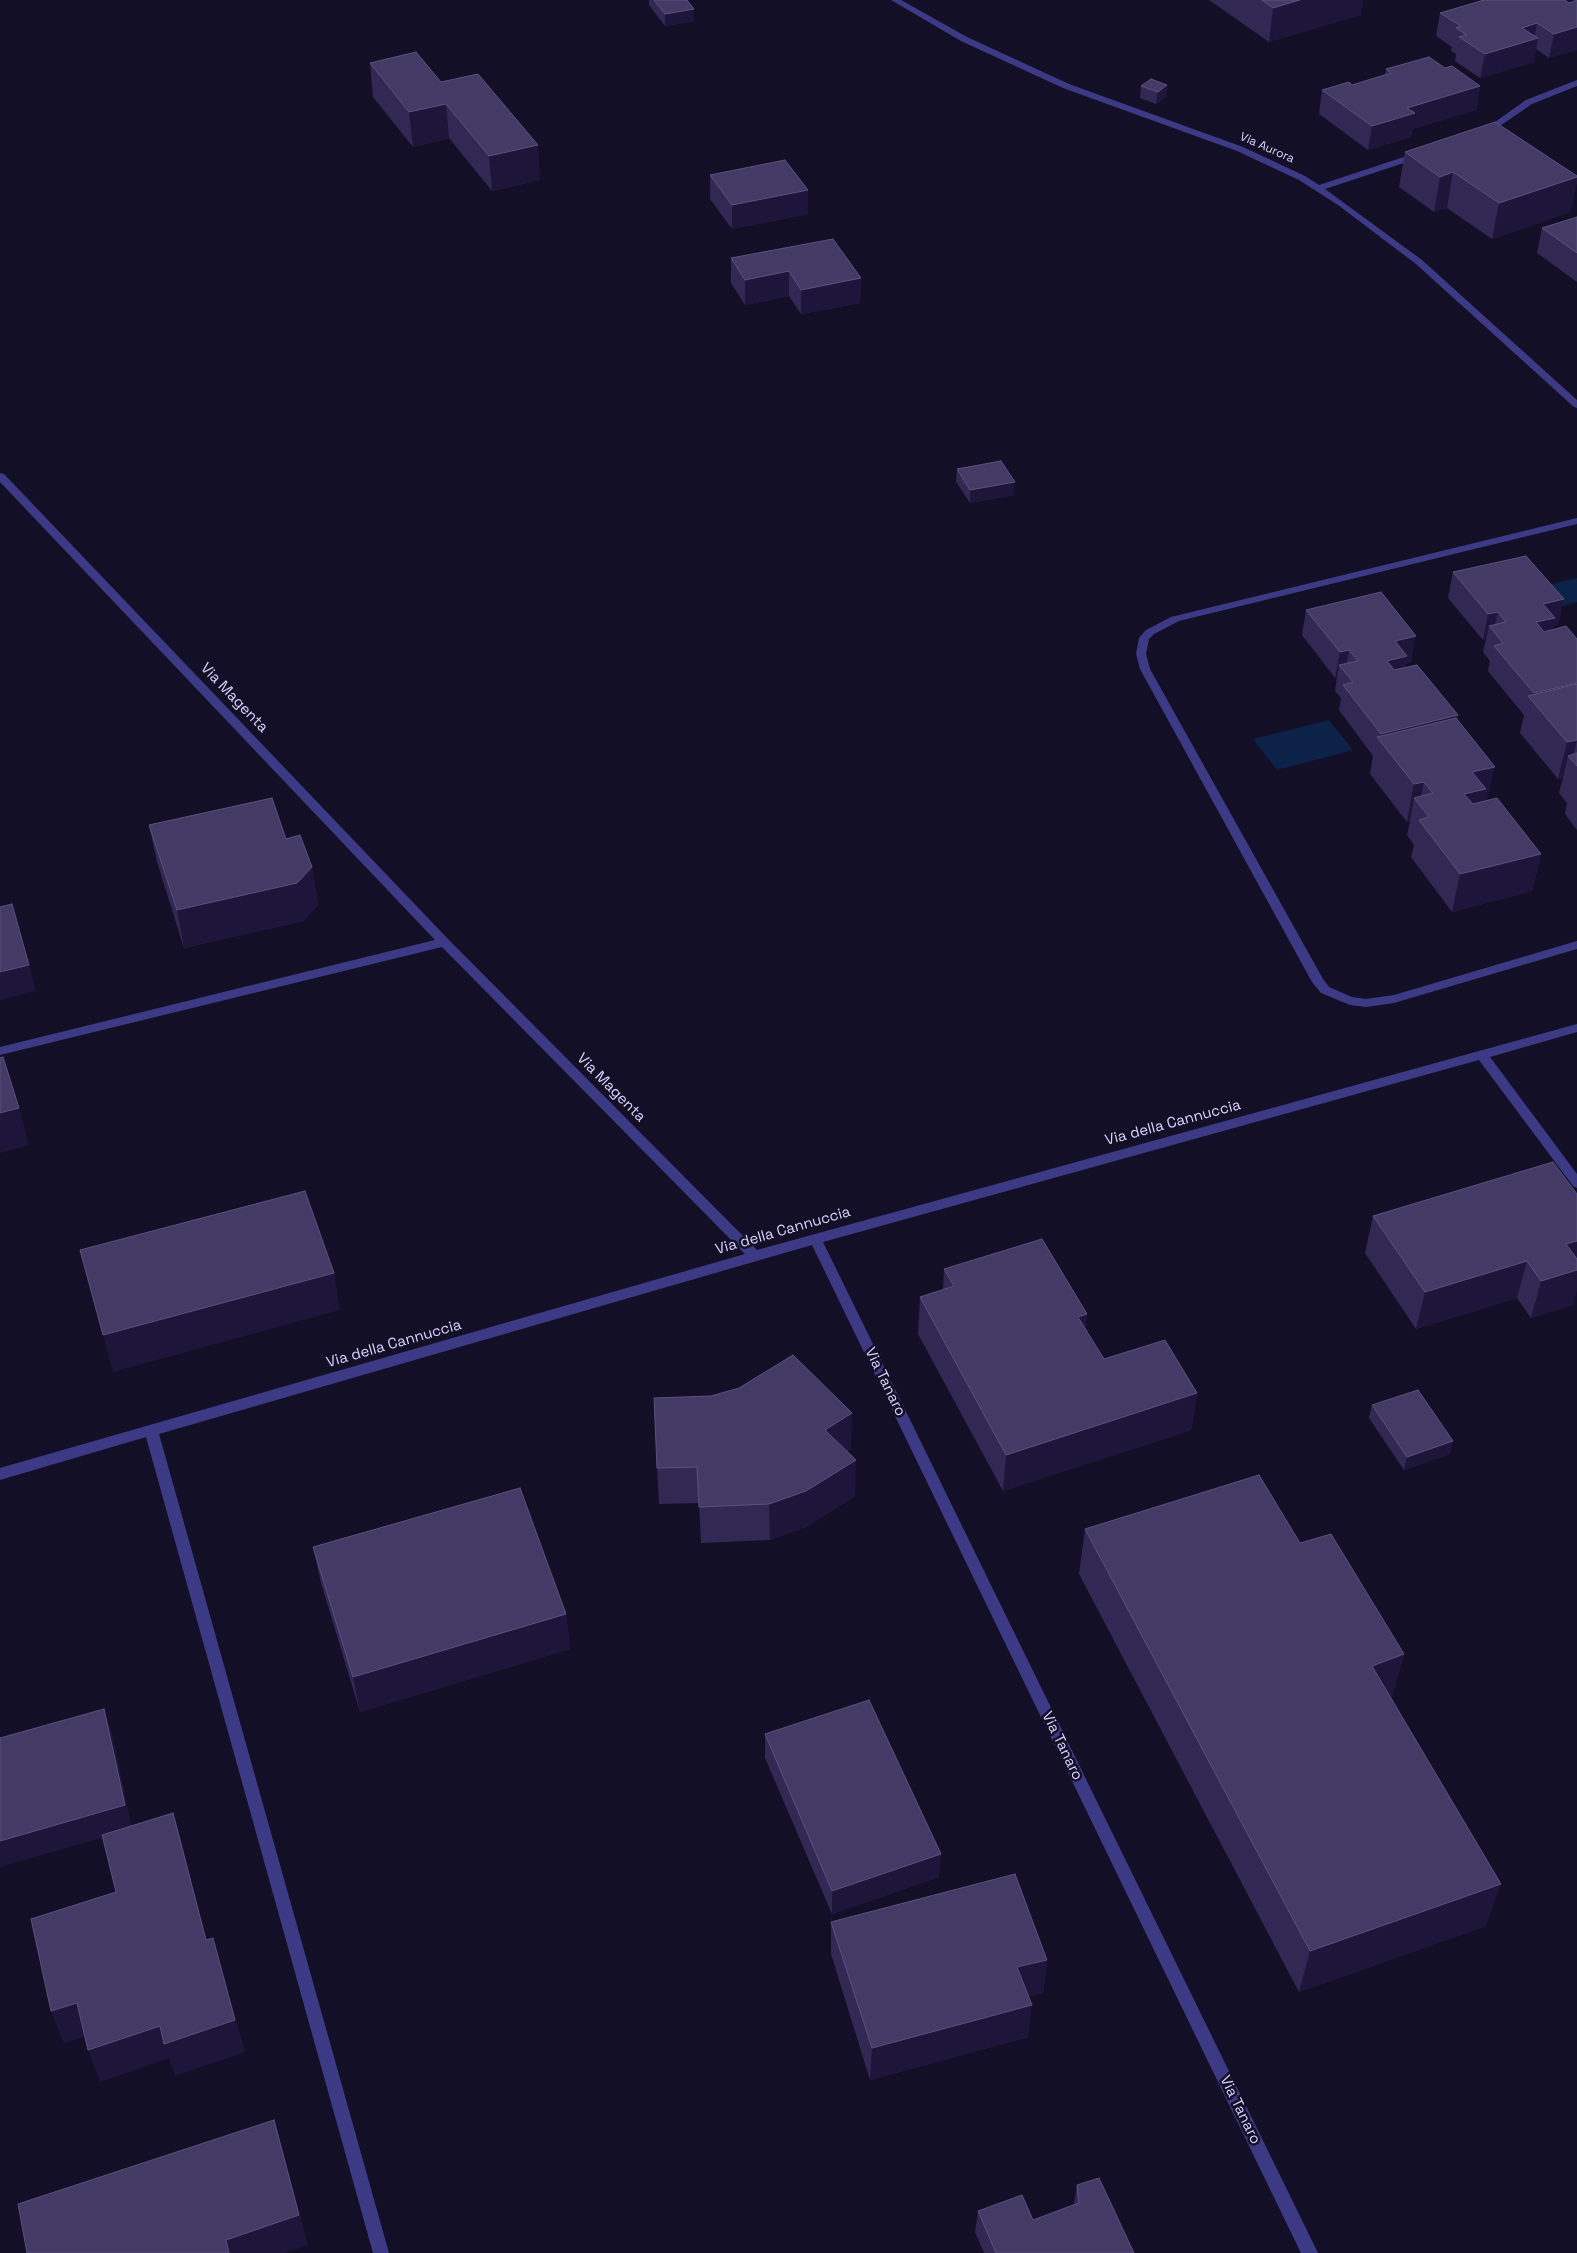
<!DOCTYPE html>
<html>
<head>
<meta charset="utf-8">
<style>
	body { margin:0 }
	canvas { display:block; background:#130f26 }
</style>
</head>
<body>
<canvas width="1577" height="2253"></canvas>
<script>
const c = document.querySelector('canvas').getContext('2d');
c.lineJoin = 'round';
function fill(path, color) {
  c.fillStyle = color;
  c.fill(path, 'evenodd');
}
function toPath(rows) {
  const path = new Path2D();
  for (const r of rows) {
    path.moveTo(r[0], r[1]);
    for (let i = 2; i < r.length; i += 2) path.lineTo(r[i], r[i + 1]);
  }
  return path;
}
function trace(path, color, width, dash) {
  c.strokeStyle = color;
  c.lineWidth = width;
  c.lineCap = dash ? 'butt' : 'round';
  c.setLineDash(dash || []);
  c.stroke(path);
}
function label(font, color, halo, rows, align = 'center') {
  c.font = font + ' "Space Grotesk",sans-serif';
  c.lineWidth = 5;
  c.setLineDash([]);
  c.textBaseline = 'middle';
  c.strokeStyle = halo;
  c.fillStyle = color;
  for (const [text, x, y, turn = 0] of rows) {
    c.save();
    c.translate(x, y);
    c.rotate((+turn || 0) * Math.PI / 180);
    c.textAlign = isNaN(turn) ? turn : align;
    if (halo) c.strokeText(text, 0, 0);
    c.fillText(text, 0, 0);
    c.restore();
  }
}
fill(toPath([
	[1577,578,1577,602,1551,609,1532,589],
	[1329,720,1353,750,1277,770,1253,739]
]), '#0c2248');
fill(toPath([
	[891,0,901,0,967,37,1069,84,1243,147,1305,176,1319,185,1416,153,1422,153,1422,157,1325,189,1422,260,1577,400,1577,408,1574,407,1416,264,1338,205,1299,180,1237,151,1063,88,961,41,891,0],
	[1577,80,1577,86,1532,104,1488,134,1481,132,1526,100,1577,80],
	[0,473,4,474,448,939,757,1250,1577,1024,1577,1032,1490,1057,1577,1174,1577,1188,1573,1186,1479,1060,823,1242,1318,2253,1301,2253,812,1245,159,1434,389,2253,373,2253,146,1437,0,1480,0,1468,745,1254,442,947,0,1055,0,1047,435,940,0,482,0,473],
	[1577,518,1577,524,1179,621,1154,634,1149,639,1146,654,1150,669,1323,979,1329,987,1352,997,1366,999,1394,995,1577,941,1577,949,1394,1003,1366,1007,1350,1005,1321,993,1312,982,1140,669,1136,654,1139,638,1146,630,1171,617,1577,518]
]), '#3d3a85');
fill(toPath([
	[649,0,687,0,694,9,694,21,665,26,649,5],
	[1209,0,1363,0,1360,15,1269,42],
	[1574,0,1577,0,1549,58,1536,49,1534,62,1480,78,1455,61,1456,54,1451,51,1452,47,1436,36,1440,13,1569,3,1575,1],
	[370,63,441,82,540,180,492,191,449,138,413,147,373,97],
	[1445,68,1480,86,1476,110,1412,129,1411,137,1368,150,1319,114,1322,90,1352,85,1385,75,1386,69],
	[1167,85,1166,97,1156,104,1140,98,1141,86],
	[1405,152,1577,176,1577,181,1570,212,1492,239,1447,208,1434,212,1399,187],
	[710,175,808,214,732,229,710,199],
	[1577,217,1577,282,1537,253,1542,228],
	[731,258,861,278,860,303,801,314,789,296,745,305,731,283],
	[957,469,1014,495,970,503,956,482],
	[1453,572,1564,599,1558,624,1554,625,1553,629,1577,639,1577,830,1565,814,1567,803,1559,793,1563,778,1558,779,1520,733,1524,715,1488,671,1490,661,1483,652,1486,639,1483,640,1448,598],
	[1306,610,1411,662,1406,664,1405,668,1458,715,1457,719,1487,800,1541,854,1532,891,1452,912,1411,857,1414,845,1407,835,1410,821,1407,822,1370,774,1373,756,1339,710,1341,698,1335,691,1337,677,1335,678,1302,635],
	[149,825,286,839,312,867,318,905,303,921,184,948,157,862],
	[1553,1162,1573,1305,1531,1318,1517,1298,1416,1329,1365,1253,1373,1216],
	[944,1269,1087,1314,1085,1328,1104,1359,1197,1393,1191,1430,1003,1491,918,1334,920,1297,943,1290],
	[1372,1405,1450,1454,1404,1470,1369,1418],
	[851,1449,847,1452,855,1496,806,1527,770,1540,701,1543,699,1503,659,1504,657,1468],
	[1085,1529,1300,1543,1404,1654,1391,1699,1486,1926,1299,1992,1079,1574],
	[313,1547,566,1614,570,1649,360,1712,321,1583],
	[765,1734,939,1877,832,1914,765,1758],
	[831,1922,1047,1960,1043,1993,1028,1996,1028,2037,870,2080,831,1954],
	[1077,2185,1134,2253,984,2253,975,2232,978,2211,1033,2220,1074,2204]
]), '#312854');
fill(toPath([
	[1300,0,1363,0,1360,15,1269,42,1273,8],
	[694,9,694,21,665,26,665,14],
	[1537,23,1534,39,1538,38,1534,62,1480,78,1485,54,1522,28],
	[1577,27,1577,50,1549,58,1554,34],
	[1167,85,1166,97,1156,104,1158,92],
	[1480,86,1476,110,1412,129,1411,137,1368,150,1372,126,1407,108],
	[446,104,449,138,413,147,409,112],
	[538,145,540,180,492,191,489,156],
	[1453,172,1447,208,1434,212,1440,177],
	[1577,177,1577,181,1570,212,1492,239,1499,203],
	[808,190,808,214,732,229,732,205],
	[789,271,789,296,745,305,745,280],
	[861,278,860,303,801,314,801,290],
	[1015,482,1014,495,970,503,970,490],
	[1564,599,1558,624,1554,625,1549,643,1536,622,1543,604],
	[1498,612,1493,632,1489,626,1486,639,1483,640,1488,614],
	[1416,636,1411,662,1406,664,1402,682,1387,661,1395,641],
	[1349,650,1345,673,1339,665,1337,677,1335,678,1340,652],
	[1577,683,1577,707,1532,700,1534,693],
	[1458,715,1453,741,1380,740,1381,734],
	[1577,740,1572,760,1568,756,1563,778,1558,779,1567,742],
	[1495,767,1486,804,1477,826,1464,794,1472,772],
	[1424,782,1419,805,1414,798,1410,821,1407,822,1414,784],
	[1541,854,1532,891,1452,912,1460,874],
	[312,867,318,905,303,921,184,948,177,910],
	[29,965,36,991,0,1000,0,972],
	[19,1108,29,1145,0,1153,0,1113],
	[1577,1241,1577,1290,1573,1305,1531,1318,1541,1281,1566,1244],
	[1527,1261,1517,1298,1416,1329,1425,1292],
	[334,1273,340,1310,113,1372,103,1335],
	[1087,1314,1082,1350,1078,1317],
	[1197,1393,1191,1430,1003,1491,1006,1455],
	[852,1413,851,1449,825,1466,825,1430],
	[1453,1441,1450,1454,1404,1470,1407,1457],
	[856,1460,855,1496,806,1527,770,1540,769,1504],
	[566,1614,570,1649,360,1712,353,1677],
	[1404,1654,1392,1699,1360,1710,1372,1666],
	[104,1709,112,1733,132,1829,0,1867,0,1841],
	[173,1813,183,1847,215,1973,206,1940],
	[941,1854,939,1877,832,1914,832,1891],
	[1501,1884,1486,1926,1299,1992,1310,1951],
	[213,1938,245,2052,175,2076,169,2058,100,2082,88,2050],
	[1047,1960,1043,1993,1013,2000,1017,1967],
	[77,2003,89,2035,64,2043,51,2011],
	[1032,2005,1028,2037,870,2080,872,2048],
	[274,2120,283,2151,308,2245,285,2253,229,2253,226,2240]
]), '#1d163a');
const building = toPath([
	[654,0,687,0,694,9,665,14,654,0],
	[1262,0,1300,0,1273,8,1262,0],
	[1484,0,1565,0,1569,3,1577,0,1577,27,1554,34,1537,23,1522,28,1538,38,1485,54,1459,37,1467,35,1456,28,1461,26,1440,13,1484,0],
	[416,52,441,82,478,74,538,145,489,156,446,104,409,112,370,63,416,52],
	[1429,57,1445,68,1452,66,1480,86,1407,108,1415,113,1372,126,1322,90,1349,82,1352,85,1391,73,1386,69,1429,57],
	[1151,79,1167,85,1158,92,1141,86,1151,79],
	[1495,122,1577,176,1577,177,1499,203,1453,172,1440,177,1405,152,1495,122],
	[785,160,808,190,732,205,710,175,785,160],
	[1577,217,1577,253,1542,228,1577,217],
	[833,239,861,278,801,290,789,271,745,280,731,258,833,239],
	[1001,461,1015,482,970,490,957,469,1001,461],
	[1526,556,1564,599,1543,604,1555,618,1536,622,1544,632,1566,626,1577,639,1577,683,1534,693,1494,646,1503,643,1489,626,1506,622,1498,612,1488,614,1453,572,1526,556],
	[1381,592,1416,636,1395,641,1407,656,1387,661,1394,670,1417,665,1458,715,1381,734,1343,685,1353,682,1339,665,1358,661,1349,650,1340,652,1306,610,1381,592],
	[1577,684,1577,740,1567,742,1528,696,1577,684],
	[1456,718,1495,767,1472,772,1486,789,1464,794,1473,804,1497,798,1541,854,1460,874,1419,820,1429,817,1414,798,1433,793,1424,782,1414,784,1377,737,1456,718],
	[1577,753,1577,766,1568,756,1577,753],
	[272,798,286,839,300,835,312,867,297,883,177,910,149,825,272,798],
	[12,904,29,965,0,972,0,907,12,904],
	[3,1057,19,1108,0,1113,0,1058,3,1057],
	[1553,1162,1577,1194,1577,1241,1566,1244,1577,1259,1577,1270,1541,1281,1527,1261,1425,1292,1373,1216,1553,1162],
	[305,1191,334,1273,103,1335,80,1250,305,1191],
	[1042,1239,1087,1314,1078,1317,1104,1359,1165,1340,1197,1393,1006,1455,920,1297,954,1286,944,1269,1042,1239],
	[793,1355,852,1413,825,1430,856,1460,806,1491,769,1504,699,1507,697,1467,657,1468,654,1398,711,1396,739,1388,793,1355],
	[1418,1390,1453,1441,1407,1457,1372,1405,1418,1390],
	[1259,1475,1300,1543,1331,1534,1404,1654,1372,1666,1501,1884,1310,1951,1085,1529,1259,1475],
	[520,1488,566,1614,353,1677,313,1547,520,1488],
	[869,1700,941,1854,832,1891,765,1734,869,1700],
	[104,1709,125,1805,0,1841,0,1738,104,1709],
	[173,1813,206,1940,213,1938,235,2020,164,2044,160,2026,88,2050,77,2003,51,2011,31,1919,116,1892,102,1835,173,1813],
	[1015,1874,1047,1960,1017,1967,1032,2005,872,2048,831,1922,1015,1874],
	[274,2120,299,2215,226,2240,229,2253,27,2253,18,2204,274,2120],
	[1099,2178,1134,2253,996,2253,978,2211,1022,2195,1033,2220,1079,2203,1077,2185,1099,2178]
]);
fill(building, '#433a66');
trace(building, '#5a527e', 1);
label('12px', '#d9d4ff', '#130f26', [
	["Via Aurora",1267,148,24]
]);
label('15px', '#d9d4ff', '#130f26', [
	["Via Magenta",234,698,46],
	["Via Magenta",611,1088,45],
	["Via della Cannuccia",1173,1123,-15],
	["Via della Cannuccia",783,1231,-16],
	["Via della Cannuccia",394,1344,-16],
	["Via Tanaro",885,1382,64],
	["Via Tanaro",1062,1746,64],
	["Via Tanaro",1240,2110,64]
]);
</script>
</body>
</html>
